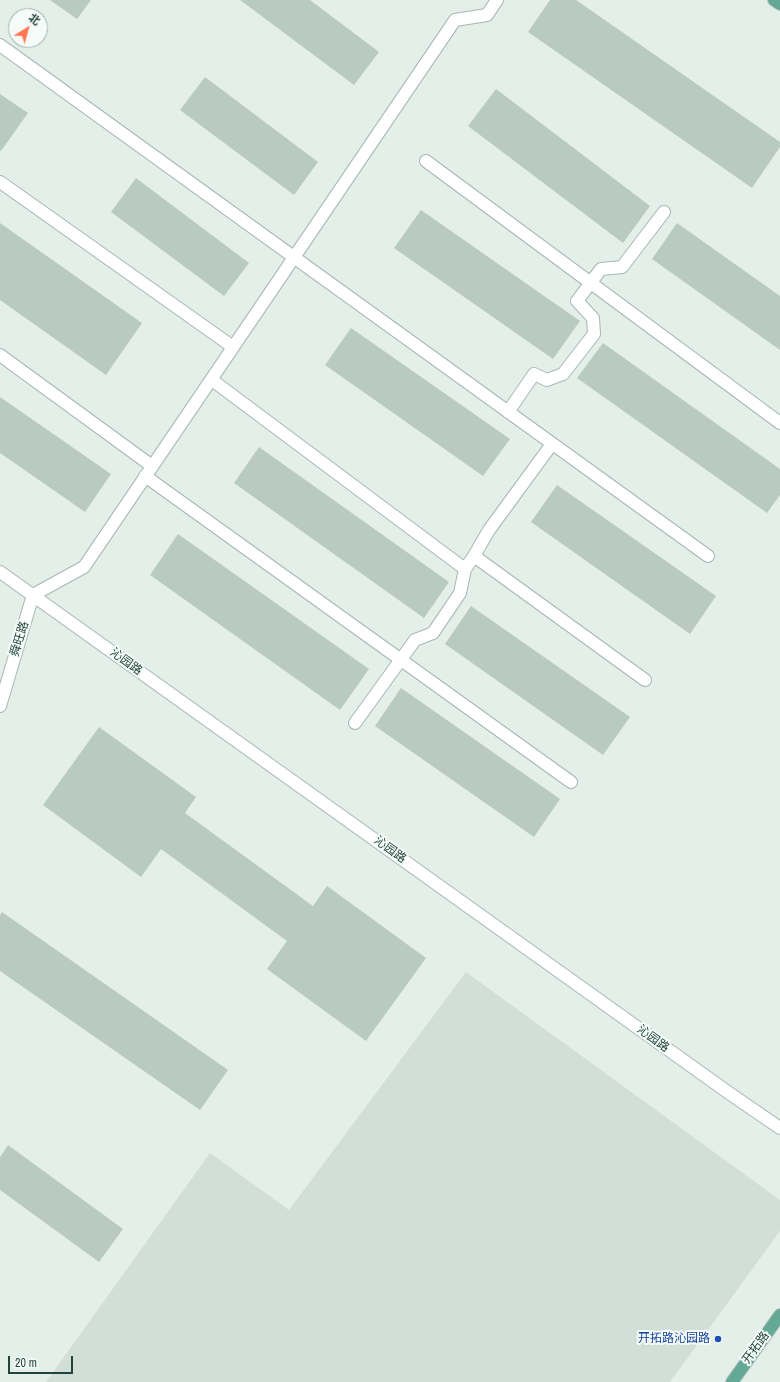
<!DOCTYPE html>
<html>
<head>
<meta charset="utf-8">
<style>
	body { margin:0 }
	#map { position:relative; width:780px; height:1382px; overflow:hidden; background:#e4efea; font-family:"Archivo Narrow","Noto Sans SC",sans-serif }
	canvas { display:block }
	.north { position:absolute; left:8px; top:8px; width:40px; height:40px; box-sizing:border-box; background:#f5fbf8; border:1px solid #a0b1ab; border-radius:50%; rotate:37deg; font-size:11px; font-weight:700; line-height:16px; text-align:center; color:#214338 }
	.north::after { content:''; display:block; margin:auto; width:14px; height:18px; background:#ff7652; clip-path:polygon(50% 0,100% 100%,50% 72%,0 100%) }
	.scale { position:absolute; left:8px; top:1356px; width:65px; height:18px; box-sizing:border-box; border:2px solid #214338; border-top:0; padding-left:5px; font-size:12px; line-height:14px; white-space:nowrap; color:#214338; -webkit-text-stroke:3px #f5fbf8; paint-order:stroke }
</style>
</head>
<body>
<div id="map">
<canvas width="780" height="1382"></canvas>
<div class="north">北</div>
<div class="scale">20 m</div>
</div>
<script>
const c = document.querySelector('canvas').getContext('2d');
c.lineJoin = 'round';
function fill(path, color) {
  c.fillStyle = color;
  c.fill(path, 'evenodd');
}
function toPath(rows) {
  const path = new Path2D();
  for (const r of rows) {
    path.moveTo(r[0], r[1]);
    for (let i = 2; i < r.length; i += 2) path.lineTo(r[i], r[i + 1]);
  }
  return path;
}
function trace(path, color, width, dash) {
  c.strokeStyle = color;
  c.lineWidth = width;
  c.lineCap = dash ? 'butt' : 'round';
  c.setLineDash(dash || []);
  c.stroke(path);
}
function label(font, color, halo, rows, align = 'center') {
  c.font = font + ' "Archivo Narrow","Noto Sans SC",sans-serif';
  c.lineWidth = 4;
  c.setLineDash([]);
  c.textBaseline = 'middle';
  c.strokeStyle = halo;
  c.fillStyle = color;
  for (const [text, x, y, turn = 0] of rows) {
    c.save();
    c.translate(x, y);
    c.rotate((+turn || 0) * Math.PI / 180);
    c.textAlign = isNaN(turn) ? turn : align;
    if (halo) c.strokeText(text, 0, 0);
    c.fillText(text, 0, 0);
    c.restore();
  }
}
fill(toPath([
	[466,972,780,1200,780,1231,670,1382,46,1382,210,1153,289,1210]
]), '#d2dfd8');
fill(toPath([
	[50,0,91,0,77,19],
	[240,0,310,0,379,52,354,85],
	[550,0,576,0,780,142,780,147,752,188,528,32],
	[205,77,318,162,294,195,180,110],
	[496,89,650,206,623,243,468,126],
	[0,94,28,113,1,151,0,150],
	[136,178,249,263,224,296,111,212],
	[421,210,580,321,553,359,394,248],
	[0,223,142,323,106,375,0,300],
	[677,223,780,296,780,350,652,259],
	[351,328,510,439,483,476,325,365],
	[603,343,780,469,780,495,767,513,577,378],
	[0,397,111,474,85,512,0,453],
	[259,447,449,582,424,618,234,483],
	[557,485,716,596,690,634,531,522],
	[178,534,369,669,340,710,150,575],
	[471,606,630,717,603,755,445,644],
	[401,688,560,799,534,837,375,726],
	[99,727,196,797,185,813,313,906,327,886,426,958,366,1041,267,969,287,941,161,849,141,877,43,805],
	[2,912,228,1070,200,1110,0,971,0,915],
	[8,1145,123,1229,99,1262,0,1190,0,1157]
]), '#b9cac2');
const minor = toPath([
	[0,45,708,556],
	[426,161,780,423],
	[0,182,233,347],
	[0,355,152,466],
	[212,380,465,569],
	[508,412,534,374,547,380,563,374,594,334,593,318,577,301,601,269,622,267,664,212],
	[145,476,571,782],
	[474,556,645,680],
	[0,572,729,1093,780,1128],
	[33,595,84,567,455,20,487,15,497,0],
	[0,706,33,595],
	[355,723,415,640,433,633,460,593,465,569,474,556,489,530,552,444]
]);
const major = toPath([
	[774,0,780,4],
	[732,1382,780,1315]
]);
trace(minor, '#a6b8b1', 14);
trace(major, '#c1cac7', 14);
trace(minor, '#fff', 12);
trace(major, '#64a995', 12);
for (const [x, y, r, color] of [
	[718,1339,4,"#1a4fb4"]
]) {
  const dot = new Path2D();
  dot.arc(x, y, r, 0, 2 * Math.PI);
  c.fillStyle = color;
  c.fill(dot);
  trace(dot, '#f5fbf8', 1.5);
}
label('12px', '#214338', '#f5fbf8', [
	["舜旺路",20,639,-73],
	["沁园路",126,662,36],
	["沁园路",390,850,36],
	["沁园路",653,1039,36],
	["开拓路",756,1348,-54]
]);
label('12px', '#164399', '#f5fbf8', [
	["开拓路沁园路",710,1339]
], 'right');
</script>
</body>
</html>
